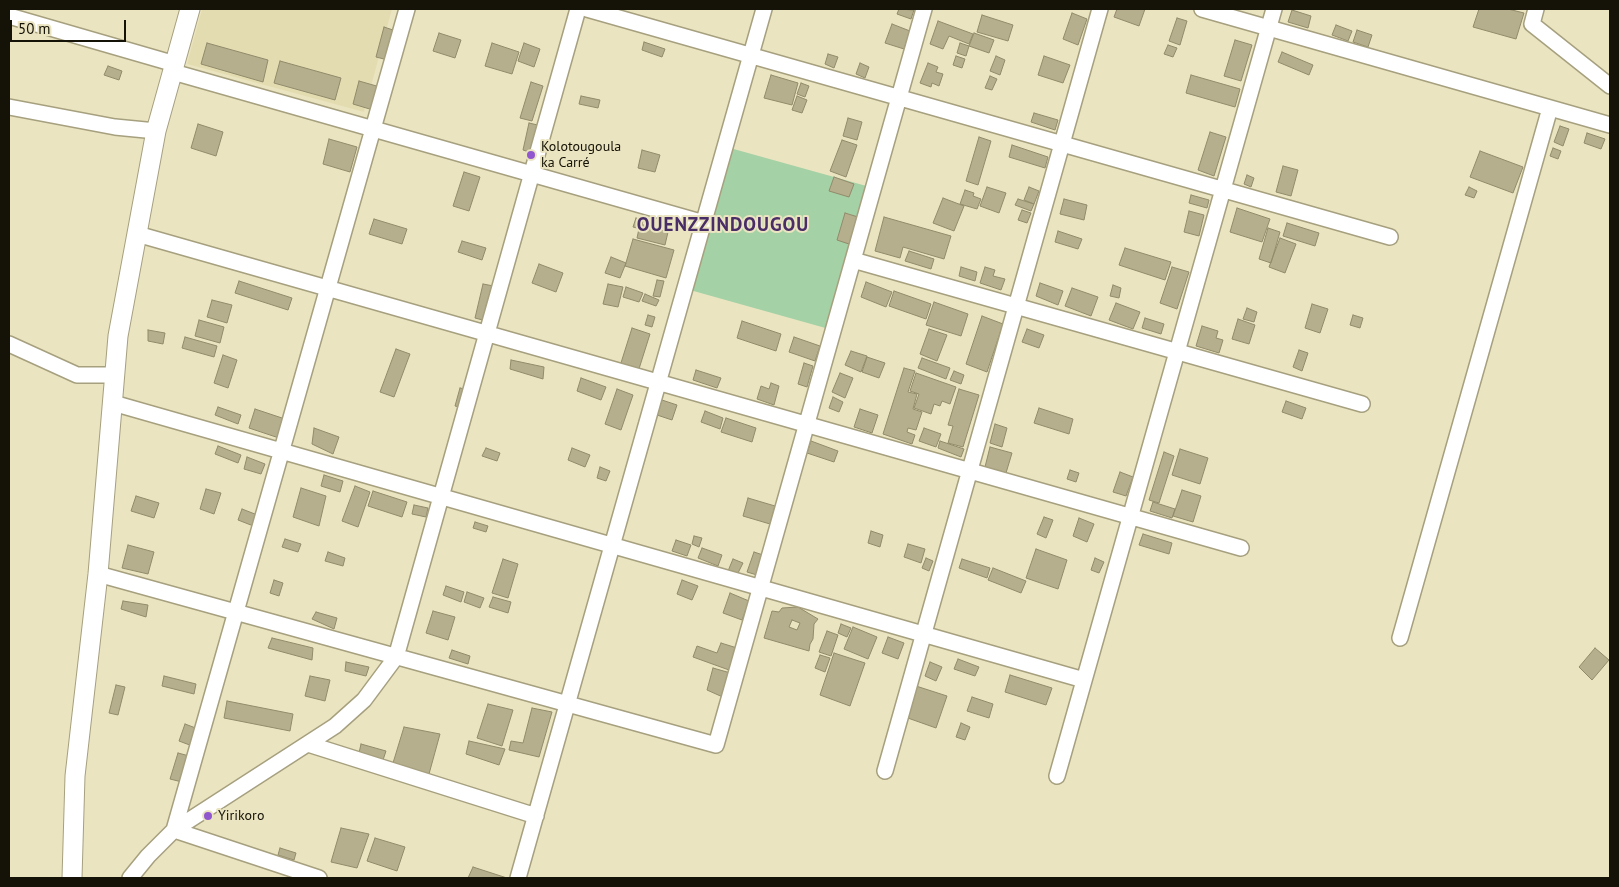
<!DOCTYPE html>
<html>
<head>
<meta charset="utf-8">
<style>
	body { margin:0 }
	#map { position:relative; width:1619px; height:887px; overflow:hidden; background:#ebe4c1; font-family:"PT Sans",sans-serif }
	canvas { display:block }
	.frame { position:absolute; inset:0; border:10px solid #151307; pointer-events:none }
	.scale { position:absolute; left:10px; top:20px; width:116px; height:22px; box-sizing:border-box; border:2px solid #151307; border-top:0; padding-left:6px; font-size:15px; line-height:18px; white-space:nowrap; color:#151307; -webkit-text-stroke:4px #ebe4c1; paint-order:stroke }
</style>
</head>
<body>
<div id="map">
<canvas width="1619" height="887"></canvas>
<div class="frame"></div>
<div class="scale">50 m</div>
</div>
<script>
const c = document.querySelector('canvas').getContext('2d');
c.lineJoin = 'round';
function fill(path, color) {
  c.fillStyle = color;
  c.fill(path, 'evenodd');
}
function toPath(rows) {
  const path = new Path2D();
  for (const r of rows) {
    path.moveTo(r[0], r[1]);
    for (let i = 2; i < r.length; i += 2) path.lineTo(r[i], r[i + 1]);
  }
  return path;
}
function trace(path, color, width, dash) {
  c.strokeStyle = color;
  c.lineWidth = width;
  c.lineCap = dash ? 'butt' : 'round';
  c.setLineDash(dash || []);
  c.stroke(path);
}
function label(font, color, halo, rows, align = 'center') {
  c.font = font + ' "PT Sans",sans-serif';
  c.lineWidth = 4;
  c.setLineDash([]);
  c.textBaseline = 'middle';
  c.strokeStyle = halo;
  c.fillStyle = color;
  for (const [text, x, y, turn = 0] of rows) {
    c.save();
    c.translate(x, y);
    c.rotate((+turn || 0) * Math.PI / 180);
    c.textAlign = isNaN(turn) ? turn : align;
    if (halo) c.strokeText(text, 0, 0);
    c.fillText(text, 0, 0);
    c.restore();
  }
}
fill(toPath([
	[202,9,392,9,364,112,187,64]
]), '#e4dcb1');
fill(toPath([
	[730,148,870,187,829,329,690,290]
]), '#a4d1a5');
const building = toPath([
	[899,9,914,10,911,19,897,14,899,9],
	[1117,9,1145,9,1139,26,1114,17,1117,9],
	[1479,9,1508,9,1524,13,1516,39,1473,27,1479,9],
	[1292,10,1311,16,1308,28,1288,22,1292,10],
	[1072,13,1087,19,1078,45,1063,39,1072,13],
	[982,15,1013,25,1008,41,977,32,982,15],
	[1177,18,1187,21,1180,45,1169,41,1177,18],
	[938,21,973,34,969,44,949,36,943,49,930,44,938,21],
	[892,24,910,31,904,49,885,43,892,24],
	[1336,25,1352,31,1348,41,1332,35,1336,25],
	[384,27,396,31,388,60,376,57,384,27],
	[1357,30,1372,35,1368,47,1353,42,1357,30],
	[439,33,461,40,455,58,433,51,439,33],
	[974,33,994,40,989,53,969,46,974,33],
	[1235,40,1252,45,1241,81,1224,76,1235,40],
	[644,42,665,49,662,57,642,50,644,42],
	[207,43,268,60,263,82,201,64,207,43],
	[492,43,519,52,512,74,485,66,492,43],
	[524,43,540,49,534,67,518,61,524,43],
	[960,43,969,46,966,56,957,53,960,43],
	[1168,45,1177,48,1173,57,1164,54,1168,45],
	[1282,52,1313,65,1309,75,1278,62,1282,52],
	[828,54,838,57,834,68,825,64,828,54],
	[956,56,965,59,962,68,953,65,956,56],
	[996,56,1005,60,1000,75,990,71,996,56],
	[1044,56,1070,65,1063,83,1038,75,1044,56],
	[280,61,341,78,335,100,274,83,280,61],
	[860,63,869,67,865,78,856,74,860,63],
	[928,63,938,67,936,72,943,74,939,86,932,83,931,87,920,83,928,63],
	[108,66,122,71,119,80,104,75,108,66],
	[771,75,798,83,792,105,764,98,771,75],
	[1191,75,1240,89,1235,107,1186,93,1191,75],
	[990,76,997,79,992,90,985,88,990,76],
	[359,81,380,87,373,110,353,104,359,81],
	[531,82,543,86,532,121,520,118,531,82],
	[801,83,809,86,805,97,797,94,801,83],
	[581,96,600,100,598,108,579,104,581,96],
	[797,96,807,100,802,113,792,110,797,96],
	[1034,113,1058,120,1055,130,1031,122,1034,113],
	[848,118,862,122,857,140,843,136,848,118],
	[529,123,542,126,535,154,523,150,529,123],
	[198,124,223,132,216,156,191,148,198,124],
	[1560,126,1569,129,1563,146,1554,142,1560,126],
	[1210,132,1226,137,1214,176,1198,170,1210,132],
	[1587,133,1605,139,1601,149,1584,143,1587,133],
	[979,137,991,141,978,185,966,181,979,137],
	[329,139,357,147,350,172,323,164,329,139],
	[842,140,857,145,846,177,830,171,842,140],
	[1012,145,1048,157,1045,168,1009,157,1012,145],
	[1553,148,1561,151,1558,159,1550,156,1553,148],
	[642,150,660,155,655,172,638,168,642,150],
	[1480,151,1523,167,1513,193,1470,177,1480,151],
	[1283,166,1298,170,1291,196,1276,192,1283,166],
	[464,172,480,177,469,211,453,206,464,172],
	[1247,175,1254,178,1251,187,1244,184,1247,175],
	[834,177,854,184,849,197,829,191,834,177],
	[987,187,1006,193,999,213,980,206,987,187],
	[1029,187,1039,191,1034,204,1024,200,1029,187],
	[1469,187,1477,191,1474,198,1465,195,1469,187],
	[965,190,974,193,973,196,981,199,977,209,960,204,965,190],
	[1191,195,1209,200,1207,208,1189,203,1191,195],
	[943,198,964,206,954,231,933,223,943,198],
	[1018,199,1034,204,1031,211,1015,205,1018,199],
	[1064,199,1087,205,1084,220,1060,214,1064,199],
	[1237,208,1270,219,1262,242,1230,232,1237,208],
	[1022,210,1031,213,1027,223,1018,220,1022,210],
	[1189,211,1204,215,1199,236,1184,232,1189,211],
	[845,213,858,217,849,244,837,240,845,213],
	[884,217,951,236,944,259,903,247,900,258,875,251,884,217],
	[636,218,643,221,641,229,633,227,636,218],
	[374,219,407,229,402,244,369,234,374,219],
	[1287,223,1319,233,1315,246,1283,236,1287,223],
	[640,224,668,232,665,245,637,238,640,224],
	[1268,228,1280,232,1271,263,1259,259,1268,228],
	[1058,231,1082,239,1078,249,1055,242,1058,231],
	[1280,238,1296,244,1285,273,1269,267,1280,238],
	[633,239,674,250,666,278,625,266,633,239],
	[462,241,486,248,482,260,458,252,462,241],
	[1125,248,1171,262,1165,280,1119,265,1125,248],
	[909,251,934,259,931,269,905,261,909,251],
	[611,257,626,263,620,278,605,273,611,257],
	[539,264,563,273,556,292,532,283,539,264],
	[961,267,977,272,975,281,959,276,961,267],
	[985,267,995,270,993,276,1005,279,1001,290,980,283,985,267],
	[1172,267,1189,272,1177,309,1160,303,1172,267],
	[657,280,664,281,660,297,653,296,657,280],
	[239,281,292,298,288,310,235,293,239,281],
	[866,282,892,292,886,307,861,297,866,282],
	[1040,283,1063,291,1058,305,1036,296,1040,283],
	[483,284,499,287,490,322,475,318,483,284],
	[608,284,623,287,618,307,603,304,608,284],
	[1113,285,1121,288,1119,298,1110,296,1113,285],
	[626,287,643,293,639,302,623,297,626,287],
	[1072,288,1098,297,1091,316,1065,306,1072,288],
	[894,291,931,304,926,319,889,306,894,291],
	[645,294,659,300,656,306,642,301,645,294],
	[212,300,232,305,227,323,207,317,212,300],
	[934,302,968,314,961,336,926,325,934,302],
	[1116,303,1140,312,1133,329,1109,320,1116,303],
	[1312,304,1328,309,1320,333,1305,328,1312,304],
	[1247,308,1257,312,1254,322,1243,319,1247,308],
	[648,315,655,317,652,327,645,325,648,315],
	[1353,315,1363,318,1360,328,1350,325,1353,315],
	[982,316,1003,324,987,372,966,364,982,316],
	[1145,318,1164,324,1161,334,1142,328,1145,318],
	[1238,319,1255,325,1249,344,1232,339,1238,319],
	[199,320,224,327,220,343,195,336,199,320],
	[742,321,781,334,776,351,737,338,742,321],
	[1202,326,1218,331,1216,338,1223,340,1219,353,1196,346,1202,326],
	[632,328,650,334,638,372,620,366,632,328],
	[929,329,947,335,937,361,920,354,929,329],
	[1027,329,1044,335,1039,348,1022,342,1027,329],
	[148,330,165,333,163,344,148,341,148,330],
	[185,337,217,346,214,357,182,348,185,337],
	[794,337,820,346,815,361,789,352,794,337],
	[396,349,410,354,394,397,380,392,396,349],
	[1299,350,1308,353,1302,371,1293,367,1299,350],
	[851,351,867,356,861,372,845,365,851,351],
	[223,355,237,360,228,388,214,383,223,355],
	[867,357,885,363,879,378,862,372,867,357],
	[922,358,950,368,946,379,918,368,922,358],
	[511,360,544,367,543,379,510,369,511,360],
	[804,363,813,366,807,387,798,384,804,363],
	[904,368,915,371,908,392,917,394,913,409,922,412,916,430,908,428,907,432,915,435,912,444,883,434,904,368],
	[696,370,721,378,717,388,693,380,696,370],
	[954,371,964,375,961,384,950,380,954,371],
	[840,373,853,378,845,398,832,392,840,373],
	[916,373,956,387,950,404,942,401,940,406,934,404,931,414,914,408,919,394,910,391,916,373],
	[581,378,606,387,601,400,577,391,581,378],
	[771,383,779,386,774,405,757,399,761,386,769,389,771,383],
	[460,388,469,390,464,408,455,406,460,388],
	[617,389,633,395,621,430,605,424,617,389],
	[959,389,979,395,963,447,948,443,953,426,948,425,959,389],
	[833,397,843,402,839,412,829,408,833,397],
	[659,399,677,405,672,420,654,414,659,399],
	[1286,401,1306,408,1302,419,1282,412,1286,401],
	[218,407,241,415,238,424,215,415,218,407],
	[1039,408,1073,419,1069,434,1034,423,1039,408],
	[255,409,285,419,279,438,249,428,255,409],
	[860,409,878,415,872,433,854,427,860,409],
	[705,411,723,418,720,429,701,422,705,411],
	[726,418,756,428,752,442,721,432,726,418],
	[995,424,1007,428,1002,447,990,443,995,424],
	[314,428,339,437,333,454,312,444,314,428],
	[924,428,941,434,936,447,919,441,924,428],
	[811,441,838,451,834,462,807,453,811,441],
	[940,441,964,449,961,457,938,448,940,441],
	[218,446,241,455,238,463,215,454,218,446],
	[990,447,1012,453,1006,473,985,467,990,447],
	[486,448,500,453,497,461,482,456,486,448],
	[572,448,590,455,585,467,568,460,572,448],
	[1180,449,1208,458,1200,484,1172,475,1180,449],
	[1164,452,1174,456,1159,503,1149,500,1164,452],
	[247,457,265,464,261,474,244,469,247,457],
	[600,467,610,471,606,481,597,478,600,467],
	[1070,470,1079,473,1076,482,1067,479,1070,470],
	[1120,472,1133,477,1126,496,1113,492,1120,472],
	[324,475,343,481,340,492,321,486,324,475],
	[355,486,370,492,358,527,342,521,355,486],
	[301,488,326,496,319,526,293,517,301,488],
	[206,489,221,493,214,514,200,509,206,489],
	[1182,490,1201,496,1193,522,1173,516,1182,490],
	[373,491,407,502,402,517,368,506,373,491],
	[136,496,159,503,154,518,131,511,136,496],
	[748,498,775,506,770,524,743,516,748,498],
	[1153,502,1175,509,1172,518,1150,511,1153,502],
	[414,505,428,508,426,517,412,514,414,505],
	[242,509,260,516,256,527,238,520,242,509],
	[1044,517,1053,520,1046,538,1037,534,1044,517],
	[1079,518,1094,524,1087,542,1073,536,1079,518],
	[475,522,488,526,486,532,473,528,475,522],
	[871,531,883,535,880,547,868,543,871,531],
	[1143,534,1172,543,1169,554,1139,545,1143,534],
	[694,536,702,538,699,547,692,544,694,536],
	[285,539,301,544,298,552,282,547,285,539],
	[676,540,691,545,687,556,672,551,676,540],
	[908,544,925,549,921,563,904,557,908,544],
	[128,545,154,552,148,574,122,568,128,545],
	[702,548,722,555,718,566,698,558,702,548],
	[1036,549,1067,560,1058,589,1026,578,1036,549],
	[328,552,345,558,343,566,325,561,328,552],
	[754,552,763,555,757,575,747,572,754,552],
	[926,558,933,561,929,571,922,568,926,558],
	[1095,558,1104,562,1099,573,1091,570,1095,558],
	[503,559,518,564,508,598,492,593,503,559],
	[733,559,743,563,737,575,728,571,733,559],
	[962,559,990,568,987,578,959,568,962,559],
	[993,568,1026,581,1021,593,988,580,993,568],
	[274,580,283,583,279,596,270,593,274,580],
	[682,580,698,586,692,600,677,594,682,580],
	[446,586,464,592,461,602,443,595,446,586],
	[467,592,484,598,480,608,464,602,467,592],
	[730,593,749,601,742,620,723,613,730,593],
	[493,597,511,602,508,613,489,607,493,597],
	[123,601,148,605,146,617,121,609,123,601],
	[798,607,818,619,814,624,813,639,810,644,809,651,764,638,772,611,779,612,782,608,798,607],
	[792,620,800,623,797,630,789,627,792,620],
	[433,611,455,617,448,640,426,633,433,611],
	[316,612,337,618,334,629,312,619,316,612],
	[841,624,851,628,847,637,838,633,841,624],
	[853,627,877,637,868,659,844,649,853,627],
	[827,631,838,635,831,656,819,652,827,631],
	[888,637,904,643,898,659,882,653,888,637],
	[272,638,313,648,312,660,268,648,272,638],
	[721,643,737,648,729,670,693,657,697,646,717,653,721,643],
	[1595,648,1609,660,1592,680,1579,667,1595,648],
	[452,650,470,656,468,664,449,658,452,650],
	[834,653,865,663,850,706,820,695,834,653],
	[820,655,830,658,825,672,815,668,820,655],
	[958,659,979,667,975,676,954,669,958,659],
	[346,662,369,667,366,676,345,671,346,662],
	[930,662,942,667,936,681,925,676,930,662],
	[713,668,734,674,725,698,707,690,713,668],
	[1010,675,1052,688,1046,705,1005,692,1010,675],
	[164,676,196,684,194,694,162,686,164,676],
	[310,676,330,680,325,701,305,696,310,676],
	[116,685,125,687,118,715,109,713,116,685],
	[916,686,947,696,936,728,905,717,916,686],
	[972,697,993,704,989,718,967,711,972,697],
	[227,701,293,714,290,731,224,718,227,701],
	[488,704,513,710,502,746,477,738,488,704],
	[532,708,552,712,539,757,509,750,511,741,523,743,532,708],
	[961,723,970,727,965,740,956,737,961,723],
	[185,724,201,730,195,747,179,741,185,724],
	[404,727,440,734,429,774,393,763,404,727],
	[469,741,505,749,499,765,466,754,469,741],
	[361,744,386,751,383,760,359,753,361,744],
	[178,753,193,757,186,783,170,779,178,753],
	[341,828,369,834,357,868,331,862,341,828],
	[375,838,405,847,397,871,367,861,375,838],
	[280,848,296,853,294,860,278,855,280,848],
	[473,867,507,878,468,878,473,867]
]);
fill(building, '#b6af8d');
trace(building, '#928b6b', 1);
const minor = toPath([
	[587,9,1390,237],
	[1202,9,1610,125],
	[1536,9,1532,24,1610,86],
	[9,16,175,64],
	[173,72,704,223],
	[9,107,115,127,156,131],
	[137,234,1241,548],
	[853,260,1362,404],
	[9,344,77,375,115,375],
	[113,403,1084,680],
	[98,574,716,745,924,9],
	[1400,638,1550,108],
	[308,744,536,816],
	[885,771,1100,9],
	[1057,776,1274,9],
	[130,878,148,856,174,830,335,726,364,700,396,657,578,9],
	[319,878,174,830,407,9],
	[518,878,764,9]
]);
const tertiary = toPath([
	[72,878,75,776,98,574,118,336,156,131,190,9]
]);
trace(minor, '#a6a07f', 18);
trace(tertiary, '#a6a07f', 21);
trace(minor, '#fff', 15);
trace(tertiary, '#fff', 19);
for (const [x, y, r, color] of [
	[531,155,5,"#9157cf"],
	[208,816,5,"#9157cf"]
]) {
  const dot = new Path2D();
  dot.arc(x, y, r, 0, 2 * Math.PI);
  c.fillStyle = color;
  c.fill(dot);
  trace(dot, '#ebe4c1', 2);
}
label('14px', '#151307', '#ebe4c1', [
	["Kolotougoula",541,147],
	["ka Carré",541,163],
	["Yirikoro",218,816]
], 'left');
c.letterSpacing = '1px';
label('bold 19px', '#482d67', '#ebe4c1', [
	["OUENZZINDOUGOU",723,226]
]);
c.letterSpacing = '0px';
</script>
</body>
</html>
